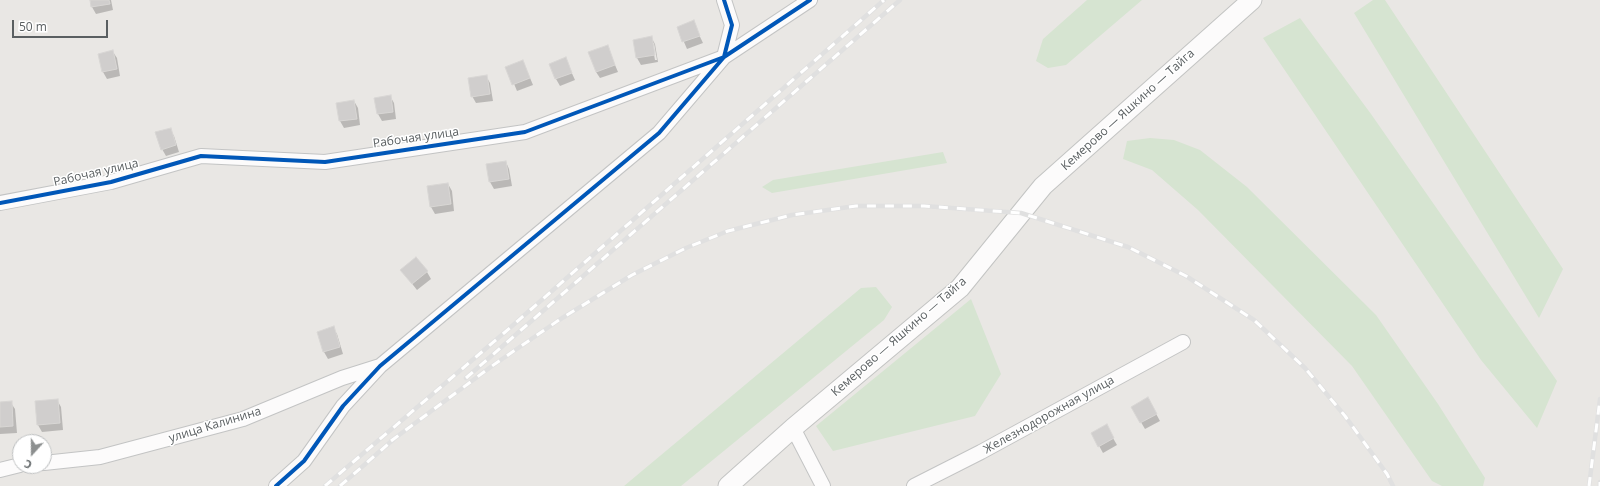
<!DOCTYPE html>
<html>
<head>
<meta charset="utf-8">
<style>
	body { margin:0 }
	#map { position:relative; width:1600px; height:486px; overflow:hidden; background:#e9e7e4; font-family:"Open Sans",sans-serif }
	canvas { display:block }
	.north { position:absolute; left:12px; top:434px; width:40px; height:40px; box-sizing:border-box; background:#fff; border:1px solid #bdbfc0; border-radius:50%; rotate:201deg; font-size:11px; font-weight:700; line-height:16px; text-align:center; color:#5a5f61 }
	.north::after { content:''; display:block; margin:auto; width:14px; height:18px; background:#8c8f8f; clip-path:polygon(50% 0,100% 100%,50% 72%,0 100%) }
	.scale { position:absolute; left:12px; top:20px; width:96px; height:18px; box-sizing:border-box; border:2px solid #5a5f61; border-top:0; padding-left:5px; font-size:12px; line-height:14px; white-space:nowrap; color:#5a5f61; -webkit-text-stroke:3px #fff; paint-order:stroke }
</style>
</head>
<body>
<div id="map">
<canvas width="1600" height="486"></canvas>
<div class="north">С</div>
<div class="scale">50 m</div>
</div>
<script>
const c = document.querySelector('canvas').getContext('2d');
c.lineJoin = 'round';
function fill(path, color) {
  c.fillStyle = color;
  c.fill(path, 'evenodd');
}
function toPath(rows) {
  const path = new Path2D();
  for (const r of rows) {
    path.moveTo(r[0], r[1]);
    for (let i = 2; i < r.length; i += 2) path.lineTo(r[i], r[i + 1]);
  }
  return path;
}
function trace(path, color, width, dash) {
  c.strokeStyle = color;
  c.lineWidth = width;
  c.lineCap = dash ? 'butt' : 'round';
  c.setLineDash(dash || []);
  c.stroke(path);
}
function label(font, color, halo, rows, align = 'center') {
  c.font = font + ' "Open Sans",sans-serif';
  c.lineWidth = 3;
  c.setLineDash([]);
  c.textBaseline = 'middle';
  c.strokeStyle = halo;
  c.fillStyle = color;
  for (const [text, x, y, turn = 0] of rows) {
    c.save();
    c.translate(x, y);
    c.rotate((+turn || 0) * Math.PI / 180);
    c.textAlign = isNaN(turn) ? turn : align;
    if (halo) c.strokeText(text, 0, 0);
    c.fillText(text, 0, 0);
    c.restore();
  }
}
fill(toPath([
	[1087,0,1142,0,1066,65,1048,68,1036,61,1043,39],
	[1373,0,1385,0,1563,269,1539,318,1354,13],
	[1300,18,1371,114,1557,381,1537,428,1481,360,1263,38],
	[1150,138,1174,140,1200,150,1247,187,1376,315,1438,404,1485,478,1483,486,1442,486,1432,481,1352,366,1198,210,1152,170,1123,159,1127,141],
	[943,152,947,163,772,193,762,187,773,180],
	[876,287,892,307,884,320,681,486,624,486,861,288],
	[971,299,1001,374,975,416,833,451,816,426]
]), '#d6e4d1');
fill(toPath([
	[91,0,111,0,113,10,96,14,92,7],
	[693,22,703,43,687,49,678,28],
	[651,37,655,44,658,62,641,65,637,58,634,40],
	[652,43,654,43,657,60,655,60],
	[607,46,618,72,600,78,596,72],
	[113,52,117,58,120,76,107,79,103,72,99,54],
	[565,58,575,80,560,86,556,79],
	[523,61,533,85,517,91,507,67],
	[486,76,490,83,493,101,476,103,472,96],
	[390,96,394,103,396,119,382,121,378,114,376,99],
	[354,101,358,108,360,125,344,128,340,121,337,104],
	[170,129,174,136,179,152,166,156,162,149],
	[506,162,509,169,512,186,494,189,490,182],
	[448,184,452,191,454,211,435,214,431,207],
	[402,271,427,272,431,279,417,290],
	[333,328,337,334,343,354,328,359,324,352,318,332],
	[1148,399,1160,421,1145,429,1132,407],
	[57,400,61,407,63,430,42,432,38,425],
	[0,403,11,403,15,409,17,433,0,434],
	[1106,426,1117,445,1103,453,1092,433]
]), '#0003');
const building = toPath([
	[90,0,109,0,110,4,91,7,90,0],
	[694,20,700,36,682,42,677,27,694,20],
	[652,36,655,55,636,58,633,40,652,36],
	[608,45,615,65,596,72,588,52,608,45],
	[113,50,117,69,102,72,98,54,113,50],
	[566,57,572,73,555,79,549,64,566,57],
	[523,60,530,78,512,85,505,67,523,60],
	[487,75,490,94,471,97,468,78,487,75],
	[391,95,393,112,377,114,374,98,391,95],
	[354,100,357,119,339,121,336,103,354,100],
	[171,128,176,145,161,150,155,132,171,128],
	[506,161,509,179,489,182,486,164,506,161],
	[448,183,451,204,430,207,427,186,448,183],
	[416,257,428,271,412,284,400,270,416,257],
	[334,326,340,347,323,352,317,332,334,326],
	[1148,397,1157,414,1140,423,1131,407,1148,397],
	[58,399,60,423,37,425,35,401,58,399],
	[12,401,13,426,0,427,0,402,12,401],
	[1107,424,1114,438,1098,447,1091,433,1107,424]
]);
fill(building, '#d0cecd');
trace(building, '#d8d6d4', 1);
const minor = toPath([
	[0,203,111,182,201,156,325,162,525,132,724,57,810,0],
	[793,428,823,486],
	[44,463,100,457,243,419,342,378,380,366],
	[0,470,20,465],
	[276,486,304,461,343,406,380,366,659,133,724,57,732,25,724,0],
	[914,486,981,452,1183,342]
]);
const secondary = toPath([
	[728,486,793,428,960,288,1043,186,1252,0]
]);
trace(minor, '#c3c4c4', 16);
trace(secondary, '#c3c4c3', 21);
trace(minor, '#fcfbfb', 14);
trace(secondary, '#fcfbfb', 19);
const rail = toPath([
	[466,378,900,0],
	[391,441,492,366,559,320,632,275,686,248,728,231,792,215,856,206,924,206,1021,213,1128,247,1186,276,1254,320,1305,368,1345,416,1387,474,1393,486],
	[325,486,504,333,884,0],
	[340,486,394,439],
	[1589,486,1600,399],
	[1600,486,1600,482]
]);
trace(rail, '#e0e0e0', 4.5);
trace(rail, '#fff', 3, [9]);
trace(toPath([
	[0,203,111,182,201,156,325,162,525,132,724,57,810,0],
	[276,486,304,461,343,406,380,366,659,133,724,57,732,25,724,0]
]), '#0057b8', 4);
label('12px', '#5a5f61', '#fff', [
	["Кемерово — Яшкино — Тайга",1128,110,-42],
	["Рабочая улица",416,138,-8],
	["Рабочая улица",96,173,-13],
	["Кемерово — Яшкино — Тайга",899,337,-41],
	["Железнодорожная улица",1049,415,-29],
	["улица Калинина",215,425,-17]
]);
</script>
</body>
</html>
